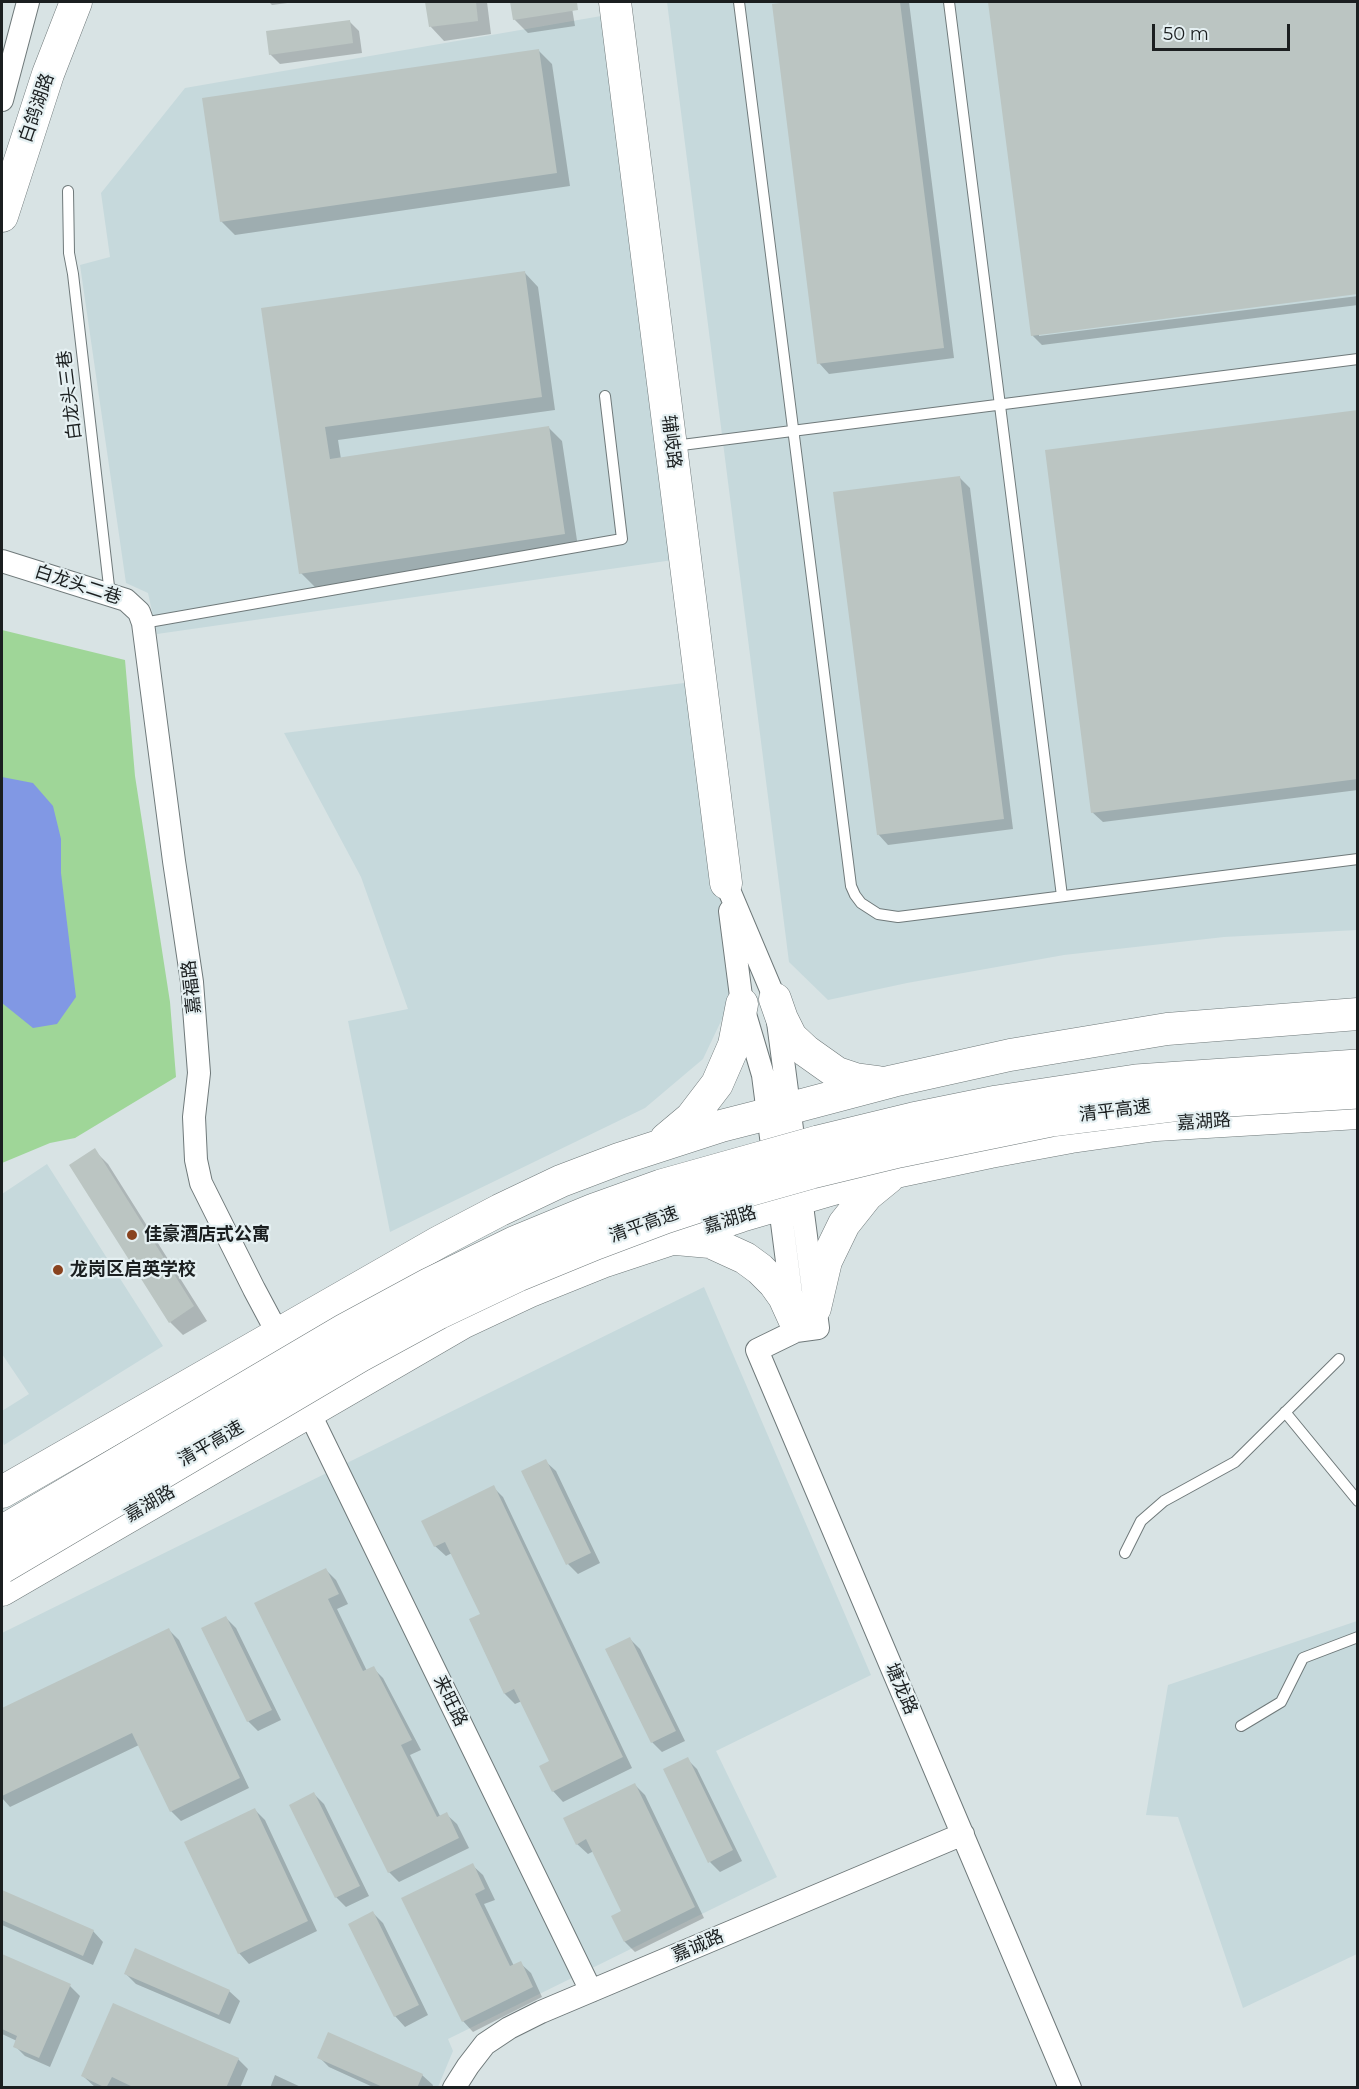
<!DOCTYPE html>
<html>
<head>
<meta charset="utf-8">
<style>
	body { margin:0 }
	#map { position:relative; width:1359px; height:2089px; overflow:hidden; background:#d8e3e4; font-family:Montserrat,sans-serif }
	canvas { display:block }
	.frame { position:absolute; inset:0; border:3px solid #1b1f20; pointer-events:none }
	.scale { position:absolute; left:1152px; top:24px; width:138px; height:27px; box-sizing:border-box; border:3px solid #1b1f20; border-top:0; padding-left:8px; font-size:18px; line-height:21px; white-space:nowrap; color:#1b1f20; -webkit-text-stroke:4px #e5f0f2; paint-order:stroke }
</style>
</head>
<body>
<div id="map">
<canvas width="1359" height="2089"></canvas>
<div class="frame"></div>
<div class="scale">50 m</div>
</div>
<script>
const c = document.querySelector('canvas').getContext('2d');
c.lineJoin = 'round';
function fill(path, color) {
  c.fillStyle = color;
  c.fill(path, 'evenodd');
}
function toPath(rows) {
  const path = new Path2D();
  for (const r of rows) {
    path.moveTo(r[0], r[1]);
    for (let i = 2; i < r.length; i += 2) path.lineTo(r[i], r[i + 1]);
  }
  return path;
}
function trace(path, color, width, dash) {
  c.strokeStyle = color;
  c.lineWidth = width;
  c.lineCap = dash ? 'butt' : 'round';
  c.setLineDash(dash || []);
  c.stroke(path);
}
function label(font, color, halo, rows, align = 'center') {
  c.font = font + ' Montserrat,"Noto Sans SC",sans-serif';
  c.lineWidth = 4.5;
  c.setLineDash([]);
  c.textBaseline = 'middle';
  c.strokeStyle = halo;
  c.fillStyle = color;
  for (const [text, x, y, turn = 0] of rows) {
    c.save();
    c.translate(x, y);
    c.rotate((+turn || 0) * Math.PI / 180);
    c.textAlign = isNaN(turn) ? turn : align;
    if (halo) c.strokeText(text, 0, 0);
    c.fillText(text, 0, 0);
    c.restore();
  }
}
fill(toPath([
	[667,2,1357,2,1357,930,1224,937,1064,955,907,983,828,1000,789,962],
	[607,15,680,559,157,634,148,593,126,583,80,265,110,257,101,193,185,88],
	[692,682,713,830,731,1000,703,1059,645,1108,390,1232,348,1021,408,1009,361,877,284,733],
	[47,1164,163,1346,4,1445,2,1439,2,1411,29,1394,2,1354,2,1194],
	[704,1287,871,1675,716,1751,777,1877,448,2039,453,2051,438,2087,2,2088,2,1633],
	[1357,1621,1357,1954,1243,2008,1178,1817,1146,1815,1168,1685]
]), '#c6d9dc');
fill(toPath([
	[2,630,125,660,135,776,170,1002,176,1077,75,1138,50,1143,2,1163]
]), '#9fd698');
fill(toPath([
	[2,777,33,783,53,806,61,839,61,873,76,997,57,1024,33,1028,2,1003]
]), '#8198e4');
fill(toPath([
	[269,2,295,2,272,5],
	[427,2,487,2,491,34,444,41,431,27],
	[512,2,571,2,575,26,528,33,514,19],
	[801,2,909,2,954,358,829,374,819,363,774,5],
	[990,2,1358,2,1358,293,1039,333,1039,336,1358,296,1358,305,1042,345,1032,335],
	[349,21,359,31,362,53,280,64,270,54],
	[538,50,552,64,570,186,235,235,221,221],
	[525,273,538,287,555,410,338,440,341,459,549,428,562,441,578,547,315,587,301,573,263,309],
	[1358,412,1358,790,1103,822,1092,812],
	[960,478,970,488,1013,829,888,845,878,834],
	[94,1150,108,1164,207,1321,183,1335,170,1322],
	[545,1461,556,1471,600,1563,578,1574,568,1564],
	[493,1487,503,1497,632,1768,563,1802,553,1791,551,1762,522,1701,515,1704,505,1694,471,1619,482,1614,452,1553,446,1556,435,1546],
	[326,1570,336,1580,348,1604,337,1609,367,1671,373,1668,383,1678,421,1750,410,1755,440,1816,446,1814,457,1824,469,1848,399,1882,389,1872,256,1604],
	[226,1618,236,1628,281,1720,258,1731,248,1721],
	[169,1630,179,1640,249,1788,181,1821,171,1811,139,1745,10,1807,2,1798,2,1710],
	[630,1639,640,1649,685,1741,662,1752,652,1742],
	[687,1759,697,1769,742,1861,720,1872,710,1862],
	[635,1785,645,1795,704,1918,635,1952,625,1942,613,1917,624,1912,594,1851,588,1854,577,1844],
	[314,1794,324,1804,369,1896,346,1907,336,1897],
	[255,1810,265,1820,317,1931,249,1964,239,1953],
	[472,1865,483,1875,495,1900,484,1904,514,1966,520,1963,531,1973,542,1997,473,2032,463,2021],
	[2,1892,93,1931,103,1942,93,1965,2,1925],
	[373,1913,383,1923,428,2015,405,2027,395,2016],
	[2,1956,70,1986,80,1996,50,2067,25,2056,15,2046,17,2041,2,2034],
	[126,1974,229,1991,240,2001,230,2024,136,1984],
	[319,2057,422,2075,433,2085,432,2088,375,2088,329,2067],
	[238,2059,248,2069,240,2088,96,2088,83,2076],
	[275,2075,303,2088,270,2088]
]), '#0003');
fill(toPath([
	[425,2,476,2,478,21,429,27],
	[510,2,577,2,578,10,513,20],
	[789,2,900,2,944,348,817,364,772,4],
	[988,2,1358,2,1358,294,1031,336],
	[350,20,353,43,269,55,266,31],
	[539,49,557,173,220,222,202,98],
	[525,271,542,397,325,427,330,459,549,426,565,534,299,574,261,308],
	[1358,410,1358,779,1091,813,1045,450],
	[960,476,1004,819,877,835,833,492],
	[95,1148,194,1306,169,1323,69,1165],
	[546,1459,591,1553,566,1565,521,1471],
	[494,1485,623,1757,552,1792,539,1766,549,1761,514,1689,504,1694,469,1619,480,1614,445,1542,434,1547,421,1521],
	[326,1568,339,1594,328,1599,363,1671,374,1666,412,1740,401,1745,437,1817,447,1812,459,1838,388,1873,254,1603],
	[226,1616,272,1710,247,1722,201,1628],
	[169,1628,240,1778,170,1812,132,1733,2,1796,2,1708],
	[630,1637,676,1731,651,1743,605,1649],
	[688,1757,733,1850,708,1863,663,1769],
	[635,1783,695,1907,624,1942,611,1916,621,1911,586,1839,576,1845,563,1818],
	[314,1792,360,1886,335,1898,289,1805],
	[255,1808,308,1921,238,1954,184,1842],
	[473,1863,485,1889,475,1894,510,1966,521,1961,533,1987,462,2022,401,1898],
	[2,1890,94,1930,83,1956,2,1920],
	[373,1911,419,2005,394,2017,348,1924],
	[135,1948,230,1990,219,2015,124,1974],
	[2,1954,71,1984,39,2058,13,2047,17,2036,2,2029],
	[113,2003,239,2058,226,2088,135,2088,112,2077,106,2088,81,2076],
	[328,2032,423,2074,417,2088,385,2088,317,2058]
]), '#bbc5c2');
const lane = toPath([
	[739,2,851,886,855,895,861,903,878,914,898,917,1358,859],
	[949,2,1062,896],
	[68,191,69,253,73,274,110,595],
	[674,446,1358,359],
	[143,623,622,539,605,396],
	[1285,1412,1358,1501],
	[1125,1553,1141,1521,1164,1501,1235,1462,1339,1359],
	[1241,1726,1281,1702,1303,1658,1358,1637]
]);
const street = toPath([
	[2,100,28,2],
	[2,561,126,600,139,612,143,623,174,861,192,982,199,1073,194,1117,196,1160,201,1183,254,1289,278,1334],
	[726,883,775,999,818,1328,796,1331,757,1350,1070,2088],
	[730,911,742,1004,763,1075,793,1308],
	[309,1412,591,1991],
	[454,2088,468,2066,485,2044,509,2028,541,2012,963,1834]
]);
const secondary = toPath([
	[615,2,726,883],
	[2,216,48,74,76,2],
	[775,999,782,1019,791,1037,806,1051,837,1073,855,1079,878,1082],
	[666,1139,691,1118,717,1084,734,1045,742,1004],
	[676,1239,710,1242,745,1258,760,1269,774,1283,784,1297,794,1319],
	[815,1308,826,1261,844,1224,867,1195,889,1177],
	[2,1492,439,1242,500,1210,561,1181,619,1159,721,1126,768,1114,893,1081,1010,1055,1167,1029,1358,1014],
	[2,1590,464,1322,528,1292,605,1261,741,1216,830,1190,900,1171,990,1152,1071,1137,1156,1125,1358,1113]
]);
trace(lane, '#6f797a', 12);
trace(street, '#6f797a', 24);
trace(secondary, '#6f797a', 33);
trace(lane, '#fff', 10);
trace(street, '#fff', 22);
trace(secondary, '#fff', 32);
const highwayBridge = toPath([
	[2,1532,345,1330,430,1284,514,1243,594,1210,661,1186,818,1142,913,1119,997,1102,1136,1081,1358,1066],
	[2,1567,359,1356,438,1313,518,1275,596,1243,665,1217,741,1192,812,1172,899,1151,1051,1120,1197,1102,1358,1092]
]);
trace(highwayBridge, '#6f797a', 34, []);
trace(highwayBridge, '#fff', 33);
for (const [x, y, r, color] of [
	[132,1235,6,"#89431f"],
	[58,1270,6,"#89431f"]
]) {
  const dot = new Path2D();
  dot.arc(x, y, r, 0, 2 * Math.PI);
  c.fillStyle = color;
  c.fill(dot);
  trace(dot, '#e5f0f2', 2);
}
label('18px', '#1b1f20', '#e5f0f2', [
	["白鸽湖路",37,108,-71],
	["白龙头三巷",70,395,-97],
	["辅岐路",671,442,83],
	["白龙头二巷",78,585,18],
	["嘉福路",192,987,-96],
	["清平高速",1115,1111,-7],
	["嘉湖路",1204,1122,-4],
	["嘉湖路",730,1220,-17],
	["清平高速",644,1225,-20],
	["清平高速",211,1444,-30],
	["嘉湖路",150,1504,-30],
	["塘龙路",901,1689,67],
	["来旺路",450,1701,64],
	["嘉诚路",698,1946,-23]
]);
label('bold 18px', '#1b1f20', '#e5f0f2', [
	["佳豪酒店式公寓",144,1235],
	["龙岗区启英学校",70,1270]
], 'left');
</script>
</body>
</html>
